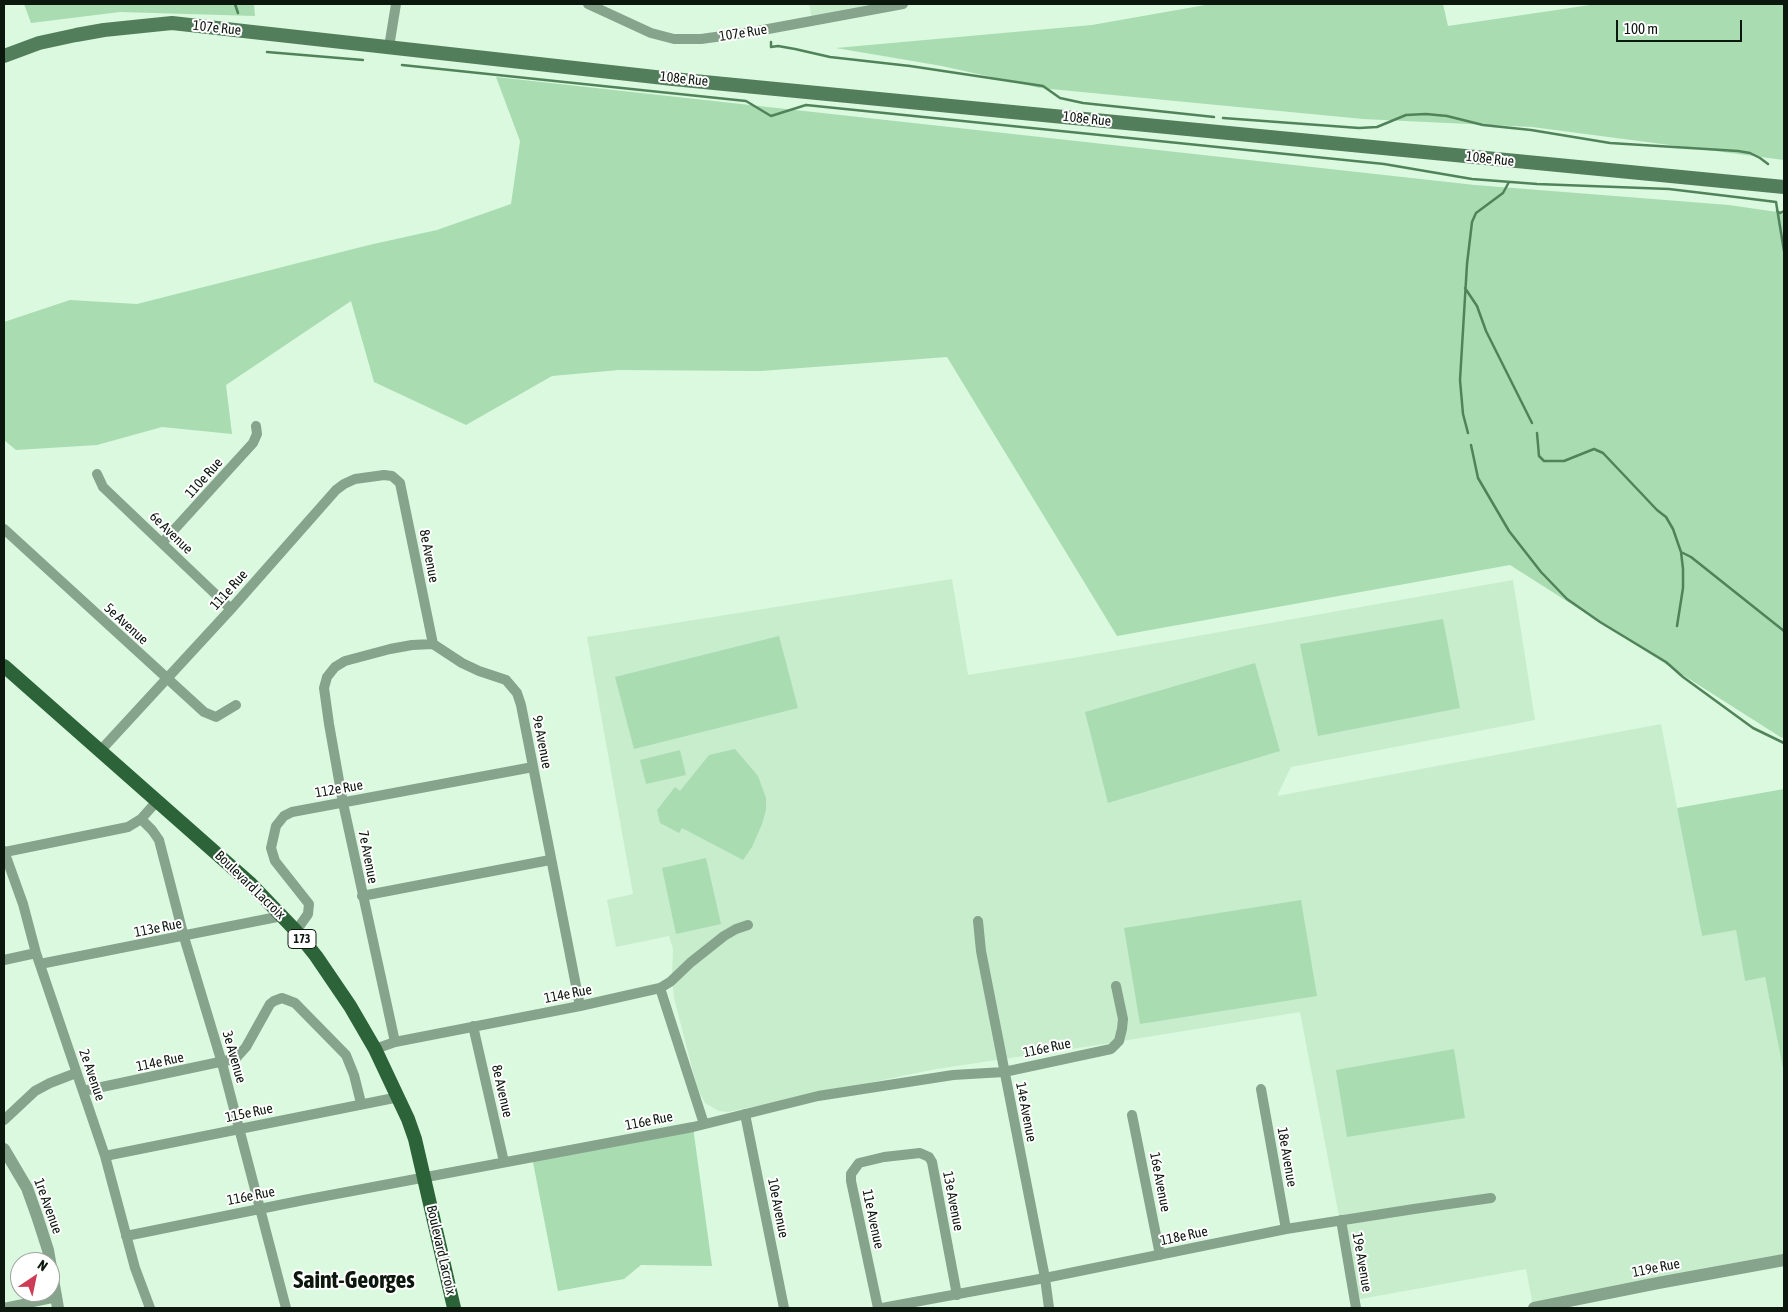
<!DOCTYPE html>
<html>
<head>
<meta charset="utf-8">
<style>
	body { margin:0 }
	#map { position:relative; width:1788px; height:1312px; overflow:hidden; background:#daf9de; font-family:"Asap Condensed",sans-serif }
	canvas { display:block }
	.frame { position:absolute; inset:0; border:5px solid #0c170e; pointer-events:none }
	.north { position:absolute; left:10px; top:1252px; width:50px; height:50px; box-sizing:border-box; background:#fff; border:1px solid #9ea29f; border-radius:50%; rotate:34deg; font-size:14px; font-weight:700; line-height:20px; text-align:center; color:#0c170e }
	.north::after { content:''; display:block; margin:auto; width:18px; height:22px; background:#cc3c56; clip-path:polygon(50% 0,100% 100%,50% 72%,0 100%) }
	.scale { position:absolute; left:1616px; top:20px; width:126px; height:22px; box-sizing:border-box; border:2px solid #0c170e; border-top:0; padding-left:6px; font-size:15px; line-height:18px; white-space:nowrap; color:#0c170e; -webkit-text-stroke:4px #fff; paint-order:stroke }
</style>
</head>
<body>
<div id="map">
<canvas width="1788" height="1312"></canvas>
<div class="frame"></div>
<div class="north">N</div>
<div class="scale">100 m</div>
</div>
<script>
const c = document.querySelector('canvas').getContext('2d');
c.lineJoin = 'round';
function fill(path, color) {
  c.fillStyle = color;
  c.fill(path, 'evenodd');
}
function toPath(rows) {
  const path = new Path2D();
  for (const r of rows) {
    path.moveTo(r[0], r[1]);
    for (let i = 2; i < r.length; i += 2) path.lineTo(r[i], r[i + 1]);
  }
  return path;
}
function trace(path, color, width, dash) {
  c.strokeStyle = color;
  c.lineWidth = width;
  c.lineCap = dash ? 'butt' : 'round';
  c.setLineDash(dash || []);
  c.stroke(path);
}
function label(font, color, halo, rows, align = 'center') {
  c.font = font + ' "Asap Condensed",sans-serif';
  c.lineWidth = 4;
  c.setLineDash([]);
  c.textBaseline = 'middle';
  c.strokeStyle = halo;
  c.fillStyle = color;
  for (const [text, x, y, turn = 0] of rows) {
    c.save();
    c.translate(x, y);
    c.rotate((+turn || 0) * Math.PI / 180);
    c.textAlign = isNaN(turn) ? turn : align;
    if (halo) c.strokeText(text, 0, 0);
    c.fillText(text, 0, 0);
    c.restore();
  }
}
fill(toPath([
	[809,4,891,4,812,19],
	[952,579,968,675,1073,658,1513,580,1535,720,1291,767,1277,796,1661,724,1702,936,1736,929,1745,980,1765,977,1784,1074,1784,1259,1533,1306,1526,1269,1355,1300,1300,1012,1098,1045,936,1069,728,1112,719,1111,705,1103,697,1087,674,998,672,976,673,949,669,936,616,947,607,900,633,894,587,637]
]), '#c8edcd');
fill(toPath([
	[24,4,254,4,255,16,120,12,31,23],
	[1211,4,1443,4,1448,26,1597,4,1784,4,1784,160,1532,127,1363,119,1040,88,942,66,836,48,1092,25],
	[496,77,1475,185,1729,205,1784,213,1784,736,1782,738,1510,565,1117,636,947,357,761,371,619,370,552,376,466,425,374,382,351,301,226,385,232,434,162,427,97,445,16,450,4,440,4,322,70,300,137,304,369,245,437,230,511,204,520,141],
	[1443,619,1460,708,1318,736,1300,644],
	[779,636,798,708,634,749,615,677],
	[1255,663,1280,751,1108,803,1085,712],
	[735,749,758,776,766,798,766,810,762,824,752,847,743,860,682,828,679,833,660,823,657,810,675,787,680,791,709,755],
	[680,750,686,775,646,784,640,760],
	[1784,789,1784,1074,1765,977,1745,981,1736,930,1702,936,1677,808],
	[706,858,721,924,676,934,662,868],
	[1301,900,1317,996,1140,1024,1124,928],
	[1454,1049,1465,1118,1347,1137,1336,1070],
	[693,1127,712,1266,641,1265,624,1279,558,1291,532,1157]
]), '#a9dcb1');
trace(toPath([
	[235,4,238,13],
	[771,42,771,47,778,46,795,49,830,57,910,66,1043,86,1060,98,1083,103,1214,117],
	[267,52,363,60],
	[402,65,746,101,771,116,806,105,1384,164,1472,179,1537,184,1669,189,1744,198,1776,202,1784,251],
	[1223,118,1359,128,1377,127,1406,115,1426,114,1447,116,1483,125,1531,130,1610,143,1738,151,1750,153,1760,158,1768,164],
	[1777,211,1780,213,1784,211],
	[1465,288,1477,306,1486,331,1532,423],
	[1468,433,1463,414,1460,380,1467,264,1472,222,1476,213,1503,193,1509,182],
	[1537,433,1539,456,1544,461,1564,461,1594,449,1603,453,1657,510,1666,517,1673,529,1681,552,1683,569,1683,588,1677,626],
	[1471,445,1478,478,1509,531,1541,572,1567,599,1600,622,1666,662,1683,677,1753,728,1784,743],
	[1681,552,1691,557,1784,631]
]), '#51835a', 2.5);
trace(toPath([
	[588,4,651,33,674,39,701,39,752,32,903,4],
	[389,47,396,4],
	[97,474,103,487,231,609],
	[4,529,204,712,216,717,236,705],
	[162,543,253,443,257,434,256,426],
	[101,750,231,609,336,490,344,484,355,479,384,475,392,476,400,483,433,644],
	[141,819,152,830,159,840,184,937,222,1063,286,1308],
	[4,851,23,904,36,953,105,1156,135,1268,150,1308],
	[5,852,128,827,141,819,158,800],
	[362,896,550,860],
	[978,921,981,951,1045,1278,1049,1308],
	[296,931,308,914,309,904,275,861,271,848,276,826,284,816,292,812,533,767],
	[4,960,36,953],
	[40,964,282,916],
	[660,988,704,1124],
	[473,1026,504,1162],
	[395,1042,343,803,329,724,324,688,327,677,335,667,345,661,390,649,412,645,433,644,462,663,479,671,506,680,517,693,521,705,580,1006],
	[375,1049,395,1042,580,1006,660,988,670,982,690,963,724,936,736,929,748,925],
	[1261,1089,1286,1229],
	[83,1091,229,1060,237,1057,246,1047,270,1004,274,1001,282,998,295,1003,346,1055,354,1075,361,1103],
	[745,1114,784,1308],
	[1132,1115,1160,1255],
	[4,1120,35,1091,50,1083,76,1073],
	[105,1156,399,1097],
	[1341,1220,1356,1308],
	[126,1236,304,1200,693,1127,818,1096,953,1075,1004,1072,1111,1049,1119,1041,1122,1029,1123,1019,1116,986],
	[4,1308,57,1297],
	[878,1308,851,1181,851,1174,859,1163,884,1157,920,1153,929,1157,932,1162,957,1295],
	[882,1308,1045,1278,1286,1229,1414,1209,1491,1198]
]), '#86a38b', 10);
trace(toPath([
	[4,1149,27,1188,37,1216,48,1250,58,1308],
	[1534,1308,1658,1283,1784,1260]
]), '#86a38b', 12);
trace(toPath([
	[4,56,39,43,76,35,104,30,172,23,673,79,1784,187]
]), '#537e5b', 14);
trace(toPath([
	[4,666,251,884,296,931,316,956,350,1006,375,1049,408,1119,415,1139,454,1308]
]), '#2c6339', 14);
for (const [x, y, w] of [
	[302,939,28]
]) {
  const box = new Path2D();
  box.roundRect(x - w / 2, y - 9.5, w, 19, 4);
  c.fillStyle = '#fff';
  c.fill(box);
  trace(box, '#0c170e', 1);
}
label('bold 12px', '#0c170e', null, [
	["173",302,939]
]);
label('14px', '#0c170e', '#fff', [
	["107e Rue",217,28,6],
	["107e Rue",743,33,-9],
	["108e Rue",684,79,6],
	["108e Rue",1087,119,6],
	["108e Rue",1490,159,6],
	["110e Rue",204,478,-48],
	["6e Avenue",171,533,44],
	["8e Avenue",429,556,79],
	["111e Rue",229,590,-48],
	["5e Avenue",126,624,42],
	["9e Avenue",542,742,79],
	["112e Rue",339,789,-10],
	["7e Avenue",368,857,79],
	["Boulevard Lacroix",250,885,44],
	["113e Rue",158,928,-11],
	["114e Rue",568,994,-11],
	["116e Rue",1047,1048,-12],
	["3e Avenue",234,1057,74],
	["114e Rue",160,1062,-12],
	["2e Avenue",92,1075,71],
	["8e Avenue",502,1091,77],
	["14e Avenue",1026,1112,79],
	["115e Rue",249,1113,-12],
	["116e Rue",649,1121,-11],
	["18e Avenue",1287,1157,80],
	["16e Avenue",1160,1182,79],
	["116e Rue",251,1196,-11],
	["13e Avenue",953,1201,79],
	["1re Avenue",48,1206,70],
	["10e Avenue",778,1208,79],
	["11e Avenue",873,1219,78],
	["118e Rue",1184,1236,-12],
	["Boulevard Lacroix",441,1250,77],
	["19e Avenue",1362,1262,80],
	["119e Rue",1656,1268,-11]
]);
label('bold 24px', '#0c170e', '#fff', [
	["Saint-Georges",354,1280]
]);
</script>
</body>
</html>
